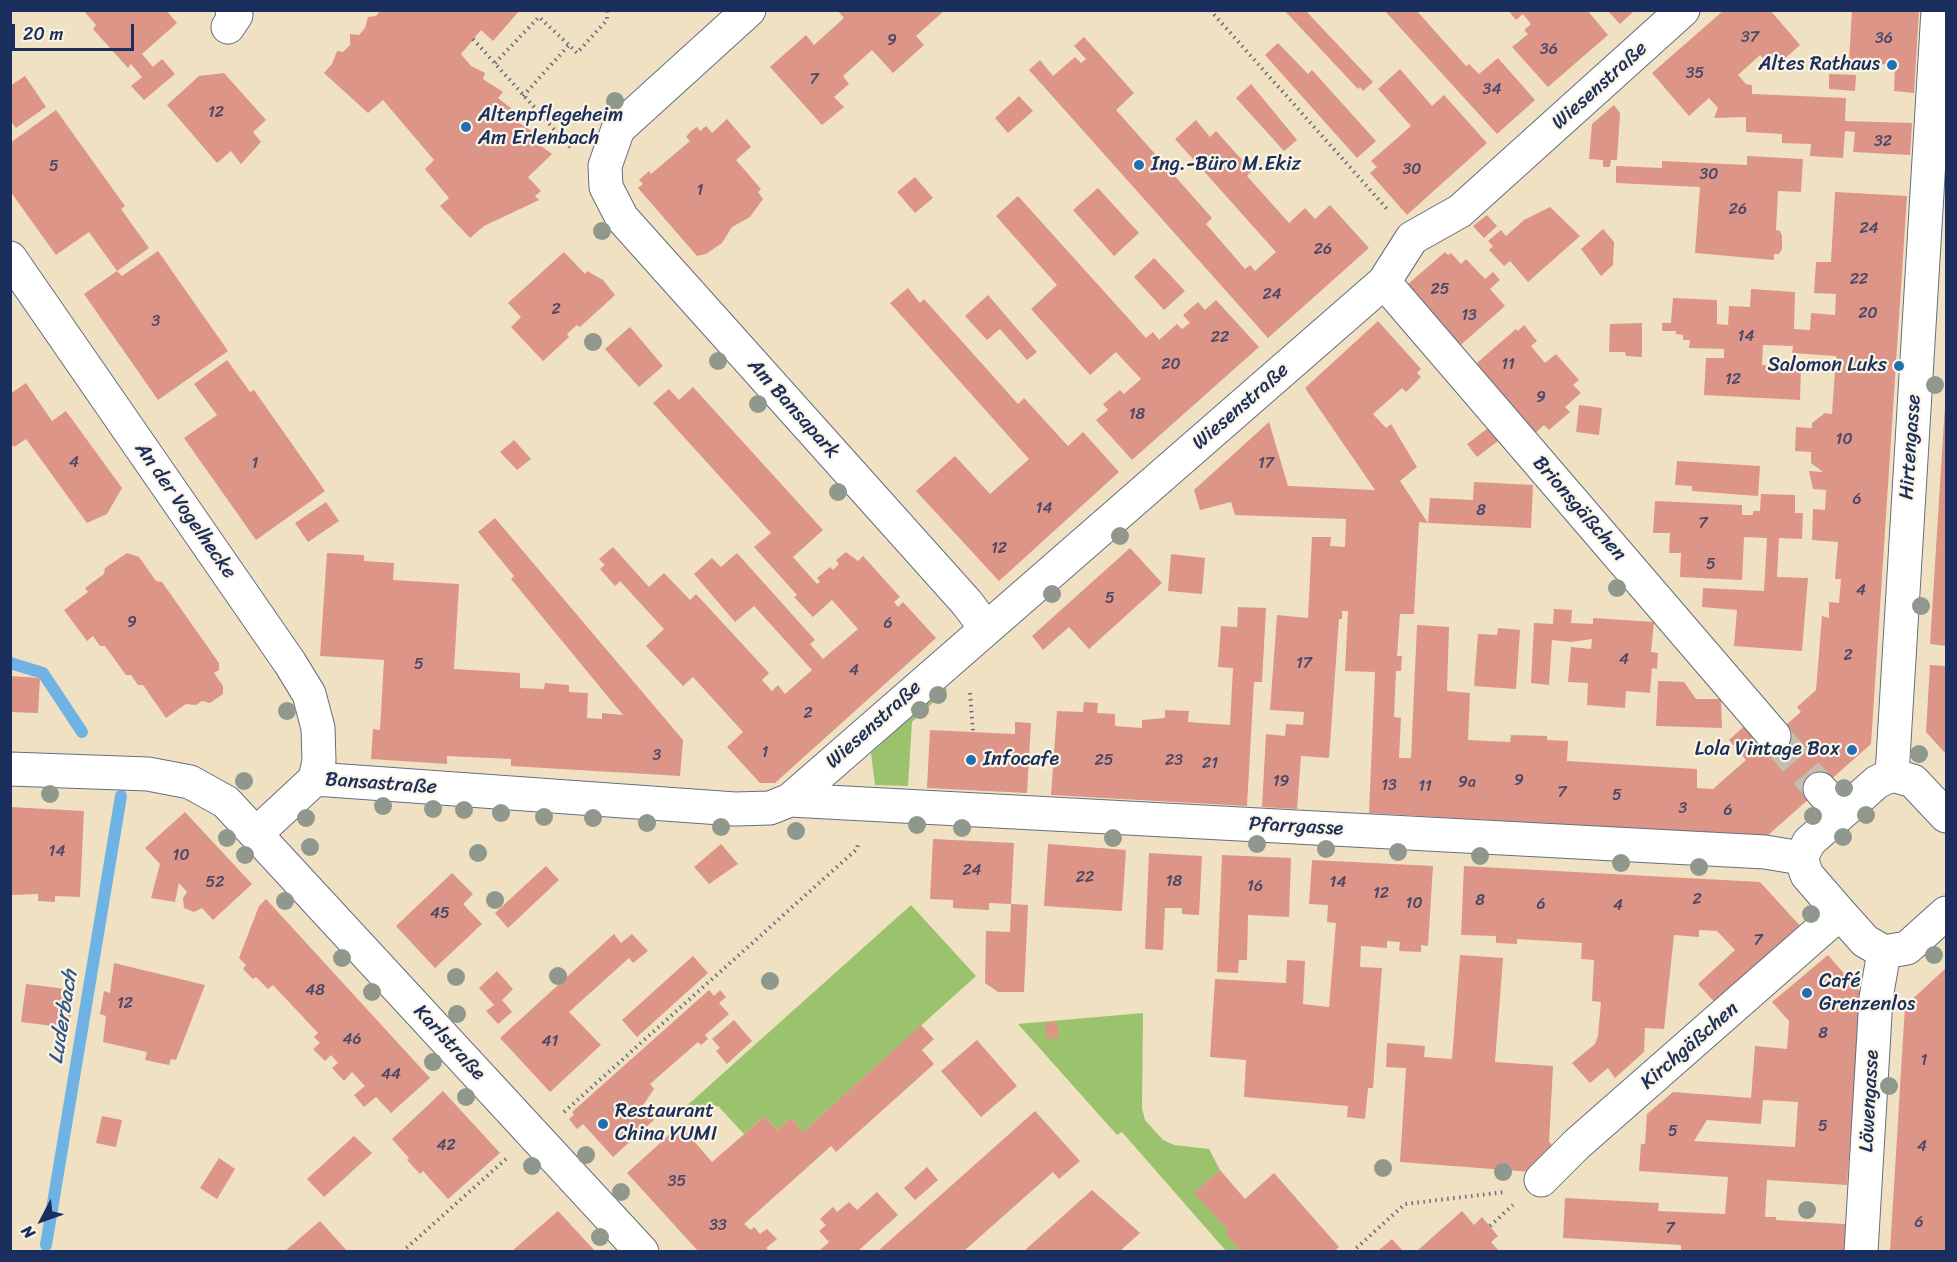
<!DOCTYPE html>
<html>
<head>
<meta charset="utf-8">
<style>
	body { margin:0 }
	#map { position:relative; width:1957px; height:1262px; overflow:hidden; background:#f0e1c2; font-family:Sriracha,sans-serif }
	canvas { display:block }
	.frame { position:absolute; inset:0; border:12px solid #1b2f5e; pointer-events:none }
	.north { position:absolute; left:12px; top:1190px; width:60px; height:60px; -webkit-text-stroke:4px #fcf5e5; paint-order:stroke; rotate:229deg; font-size:16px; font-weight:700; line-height:24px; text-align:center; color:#1b2f5e }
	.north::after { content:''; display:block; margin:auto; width:21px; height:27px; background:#1b2f5e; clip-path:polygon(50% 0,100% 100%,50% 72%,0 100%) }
	.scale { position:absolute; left:12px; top:24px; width:122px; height:27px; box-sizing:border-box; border:3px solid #1b2f5e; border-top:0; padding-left:8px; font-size:18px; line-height:21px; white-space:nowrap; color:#1b2f5e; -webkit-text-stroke:4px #fcf5e5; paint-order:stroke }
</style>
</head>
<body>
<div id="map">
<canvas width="1957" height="1262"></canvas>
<div class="frame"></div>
<div class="north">N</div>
<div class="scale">20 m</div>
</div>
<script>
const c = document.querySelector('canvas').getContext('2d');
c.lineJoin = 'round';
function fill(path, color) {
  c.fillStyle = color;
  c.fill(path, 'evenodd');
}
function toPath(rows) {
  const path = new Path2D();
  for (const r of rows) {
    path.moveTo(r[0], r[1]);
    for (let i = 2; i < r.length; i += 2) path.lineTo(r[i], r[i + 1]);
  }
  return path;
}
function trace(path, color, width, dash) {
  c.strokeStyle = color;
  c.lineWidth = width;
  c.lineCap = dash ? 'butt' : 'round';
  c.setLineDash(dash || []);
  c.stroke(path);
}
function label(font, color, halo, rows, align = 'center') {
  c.font = font + ' Sriracha,sans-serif';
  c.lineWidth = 4.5;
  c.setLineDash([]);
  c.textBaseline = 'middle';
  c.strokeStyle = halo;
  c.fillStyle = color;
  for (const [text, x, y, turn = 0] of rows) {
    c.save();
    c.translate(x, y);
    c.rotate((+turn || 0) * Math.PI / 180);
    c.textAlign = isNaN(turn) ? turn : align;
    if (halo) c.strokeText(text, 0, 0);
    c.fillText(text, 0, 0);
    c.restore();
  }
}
fill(toPath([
	[945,687,947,690,912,722,908,786,875,785,871,753],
	[911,905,976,976,803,1132,791,1118,777,1130,765,1116,744,1134,718,1106,694,1115,682,1110],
	[1143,1013,1142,1108,1145,1120,1163,1140,1174,1145,1209,1149,1220,1170,1195,1193,1228,1230,1226,1233,1242,1251,1226,1251,1122,1132,1117,1135,1018,1024]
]), '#9bc26d');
trace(toPath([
	[10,663,43,673,82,732],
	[46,1245,121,796]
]), '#6eb3e4', 12);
fill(toPath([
	[83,10,166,10,177,23,142,54,153,67,162,59,175,74,144,100,131,86,142,77,131,64,128,68,93,29,96,25],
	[381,10,520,10,493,41,481,30,461,54,471,66,485,73,483,79,503,92,498,98,517,113,513,116,521,124,532,131,529,134,537,143,552,154,528,177,541,191,535,196,539,200,484,226,470,238,440,206,449,198,425,169,434,160,383,100,368,113,324,73,332,64,337,51,343,52,350,45,350,34,359,35,365,28,368,17,376,16],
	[837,10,945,10,916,36,924,45,893,73,872,50,843,76,849,84,834,97,844,107,822,125,770,67,806,35,814,45,844,18],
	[1284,10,1305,10,1373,82,1363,91,1360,87,1358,89],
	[1384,10,1416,10,1466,66,1469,64,1479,74,1498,58,1535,100,1497,134],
	[1508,10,1587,10,1608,35,1548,87,1512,47,1528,34,1524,30,1531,24,1523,14,1516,20],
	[1607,10,1635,10,1620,24],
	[1724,10,1770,10,1800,45,1773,69,1760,55,1738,75,1746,84,1752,85,1752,94,1846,98,1845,121,1912,123,1910,155,1853,152,1855,132,1845,131,1843,158,1810,156,1811,144,1782,143,1782,134,1746,132,1746,117,1714,118,1718,108,1709,98,1689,116,1652,73],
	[1852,10,1919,10,1914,93,1894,91,1895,65,1849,62],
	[1084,37,1134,93,1116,110,1212,218,1206,224,1245,269,1250,265,1255,271,1276,252,1175,139,1196,120,1210,137,1216,131,1252,171,1247,176,1289,223,1305,208,1315,219,1330,205,1369,248,1268,338,1029,70,1040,60,1053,76,1075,57,1081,63,1086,59,1074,46],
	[1278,43,1308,74,1312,70,1376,141,1357,158,1265,55],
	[1400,69,1432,106,1444,95,1487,143,1407,215,1370,173,1377,167,1371,161,1411,126,1378,89],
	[224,73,266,120,253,132,261,142,241,164,231,151,217,163,167,105,199,76],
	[1829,74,1856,75,1855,91,1829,89],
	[25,76,46,107,16,128,10,120,10,86],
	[1251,84,1297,140,1284,151,1236,98],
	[1019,96,1033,111,1008,133,995,118],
	[1614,105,1620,113,1617,160,1611,160,1610,167,1603,167,1603,160,1589,159,1592,124],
	[56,110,125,206,121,209,149,248,117,271,122,276,158,251,228,351,158,400,84,294,117,271,89,232,56,255,10,191,10,143],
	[727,119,751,147,736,160,761,189,758,192,763,199,750,217,732,227,722,243,706,254,697,256,638,188,643,184,639,180,649,171,651,174,690,141,686,137,691,131,697,127,700,131,706,126,712,133],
	[1747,156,1803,159,1801,192,1778,191,1776,230,1780,231,1782,236,1782,249,1779,254,1774,254,1774,260,1695,253,1700,187,1616,183,1616,166,1662,168,1662,161,1747,165],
	[915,177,933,198,915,213,897,192],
	[1098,188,1139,233,1114,256,1073,210],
	[1835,192,1907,196,1871,744,1767,836,1369,813,1375,672,1345,671,1348,611,1342,611,1342,619,1339,619,1329,758,1301,756,1297,809,1262,807,1266,734,1285,736,1286,724,1303,725,1304,712,1270,710,1277,615,1308,618,1312,537,1331,537,1330,546,1345,547,1346,519,1235,515,1231,502,1200,510,1194,490,1269,422,1288,486,1375,490,1305,388,1378,321,1421,369,1417,373,1421,377,1406,392,1402,388,1373,414,1386,428,1391,424,1417,467,1400,481,1428,523,1430,498,1473,500,1474,482,1533,485,1531,528,1428,523,1419,522,1414,614,1400,614,1397,656,1402,656,1401,671,1396,671,1394,717,1401,718,1399,758,1411,758,1417,625,1449,627,1447,691,1470,693,1468,740,1510,742,1511,735,1547,736,1547,740,1568,741,1567,761,1697,769,1697,788,1713,789,1746,760,1729,740,1749,722,1766,742,1801,712,1797,707,1816,690,1822,616,1829,618,1829,602,1839,603,1841,579,1835,579,1838,542,1812,540,1813,509,1825,510,1826,490,1813,489,1809,471,1823,472,1811,463,1811,452,1795,451,1796,427,1812,428,1812,423,1825,413,1832,414,1836,356,1792,353,1793,346,1763,345,1762,365,1801,367,1800,400,1704,395,1706,358,1724,358,1724,349,1689,348,1690,340,1683,340,1683,335,1676,334,1676,331,1662,331,1662,323,1671,323,1673,298,1717,300,1717,324,1728,325,1729,306,1750,307,1751,289,1795,292,1794,329,1810,330,1811,313,1835,315,1836,294,1814,293,1816,262,1831,262],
	[1018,196,1146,338,1153,332,1159,340,1177,324,1182,329,1190,323,1183,315,1198,302,1205,310,1216,300,1259,347,1132,460,1096,420,1108,410,1103,404,1120,390,1124,394,1141,379,1116,352,1090,375,1031,309,1057,285,996,216],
	[1550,207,1580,236,1528,282,1510,261,1504,266,1489,250,1493,246,1488,241,1501,230,1506,236,1524,220],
	[1487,215,1497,226,1484,238,1473,226],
	[1603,229,1614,242,1613,265,1601,276,1581,249],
	[564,252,585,274,587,271,603,280,615,295,580,327,577,325,567,334,569,337,543,361,511,327,521,317,508,303],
	[1445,252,1448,255,1451,253,1461,264,1466,259,1485,279,1493,272,1500,280,1490,289,1505,306,1455,350,1407,297,1408,284],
	[1154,258,1185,291,1164,310,1134,277],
	[908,288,920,303,924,299,1018,404,1024,398,1068,446,1083,432,1119,472,999,581,916,491,955,456,990,494,1029,459,890,303],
	[988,295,1037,352,1027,360,1000,329,987,340,965,316],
	[1642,323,1642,357,1626,356,1625,352,1609,352,1610,324],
	[1524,325,1537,341,1531,346,1545,363,1556,354,1579,380,1573,385,1581,393,1565,407,1570,412,1549,430,1544,425,1531,437,1471,368,1516,329,1518,331],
	[630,327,663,366,639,387,605,349],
	[227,360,250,392,254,390,325,491,256,540,184,438,217,415,194,384],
	[26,383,52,421,66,411,122,488,107,514,87,523,26,439,14,447,10,442,10,394],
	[693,387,823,530,793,557,817,584,820,582,817,578,830,567,833,570,839,564,836,560,846,552,858,561,863,556,900,597,894,602,898,607,903,602,936,638,775,783,760,783,727,747,743,732,693,677,683,686,646,646,664,629,620,581,615,586,600,569,605,565,599,559,613,547,649,587,664,573,690,600,696,594,769,673,762,680,772,691,778,685,785,694,812,670,754,606,735,622,694,574,712,558,721,567,737,553,815,640,810,644,823,659,858,629,832,600,813,617,794,597,797,595,754,547,771,533,653,403,669,389,679,400],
	[1579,405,1602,408,1599,435,1576,432],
	[1945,405,1946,405,1946,646,1930,644],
	[1488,428,1498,441,1477,457,1467,444],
	[514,440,531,459,517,470,500,452],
	[1677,461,1760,466,1758,496,1692,491,1692,486,1675,485],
	[1761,494,1795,495,1795,513,1803,513,1802,539,1779,538,1777,577,1808,578,1802,651,1734,646,1737,610,1702,607,1703,588,1764,591,1767,538,1744,537,1742,580,1680,577,1681,553,1669,553,1670,533,1653,533,1655,501,1742,505,1742,515,1753,515,1753,511,1760,511],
	[326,502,339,521,308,542,295,523],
	[495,518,683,740,680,776,511,766,511,759,447,756,447,764,371,759,373,729,380,730,384,660,320,656,327,553,364,555,364,561,394,563,393,580,459,584,454,669,520,673,520,688,544,689,545,683,569,685,569,692,588,693,587,718,602,719,602,713,623,715,511,579,514,576,478,532],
	[1130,548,1162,583,1089,649,1069,627,1043,650,1032,636],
	[127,553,139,557,156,581,162,582,219,663,219,670,214,673,223,686,223,694,210,703,202,701,196,705,186,704,166,718,143,685,138,685,131,675,126,675,105,646,100,646,93,636,87,641,64,610,88,592,85,588,104,574,105,568],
	[1171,554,1205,558,1202,594,1168,591],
	[1238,607,1266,608,1262,682,1254,682,1247,806,1051,795,1057,711,1083,712,1084,702,1098,703,1097,713,1115,714,1115,726,1142,728,1142,720,1165,718,1165,710,1189,711,1188,722,1230,725,1233,668,1218,667,1221,626,1237,627],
	[1554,609,1572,610,1571,623,1593,624,1593,618,1654,622,1651,652,1658,653,1657,669,1652,668,1650,693,1626,691,1625,708,1587,705,1588,683,1568,682,1571,647,1591,649,1592,639,1571,642,1552,640,1549,685,1531,683,1534,623,1553,624],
	[1498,628,1520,630,1516,689,1474,686,1478,634,1497,635],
	[1930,665,1946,666,1946,754,1926,732],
	[10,676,40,678,38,713,10,712],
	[1658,681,1684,682,1696,699,1721,699,1722,728,1656,726],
	[1015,722,1031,723,1027,793,927,788,930,730,1015,734],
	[10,807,84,811,80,897,55,896,55,902,38,901,38,894,10,895],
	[185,812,252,884,213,920,202,908,194,912,184,908,183,898,187,892,179,883,175,902,151,898,160,864,145,848],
	[933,839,1014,843,1011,904,989,903,989,910,953,908,953,900,930,899],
	[721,844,738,864,709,884,694,867],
	[1048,844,1126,850,1122,911,1044,906],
	[1149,853,1202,856,1199,915,1182,914,1182,908,1165,908,1163,950,1145,949],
	[1222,855,1291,858,1289,917,1248,915,1247,960,1239,960,1238,973,1217,972],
	[1312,860,1433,866,1428,946,1421,945,1421,952,1399,951,1400,942,1387,941,1387,948,1361,946,1360,967,1382,968,1373,1088,1368,1088,1365,1119,1347,1117,1348,1106,1244,1097,1246,1060,1210,1057,1215,979,1286,983,1287,960,1305,961,1303,1004,1329,1007,1336,923,1327,922,1328,905,1309,904],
	[546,866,559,880,508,928,495,913],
	[1464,866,1760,882,1803,929,1718,1006,1698,984,1735,950,1717,931,1699,930,1699,937,1674,935,1664,1029,1645,1028,1644,1052,1615,1078,1608,1068,1590,1083,1572,1063,1595,1044,1598,1036,1601,1002,1592,1001,1594,960,1581,959,1582,943,1517,939,1517,944,1496,943,1496,936,1461,935],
	[452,873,473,894,463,904,482,924,435,968,396,926],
	[266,899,430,1078,391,1113,376,1097,364,1107,354,1095,365,1086,352,1072,344,1081,332,1068,338,1063,331,1055,325,1061,313,1049,320,1043,314,1037,318,1033,273,985,268,989,256,977,253,979,243,969,246,965,239,958,259,906],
	[1011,904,1028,905,1024,992,998,992,985,983,986,931,1010,932],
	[614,934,621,943,632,934,648,951,633,963,629,958,569,1012,601,1045,550,1092,500,1038],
	[1460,955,1503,958,1495,1062,1553,1066,1549,1142,1557,1150,1532,1172,1400,1162,1406,1068,1386,1067,1387,1043,1425,1046,1424,1057,1452,1059],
	[1828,955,1861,993,1847,1185,1767,1180,1765,1217,1776,1217,1776,1220,1845,1224,1845,1251,1681,1251,1681,1245,1563,1238,1565,1198,1659,1203,1658,1211,1725,1214,1728,1177,1639,1171,1641,1144,1645,1144,1647,1114,1673,1092,1751,1098,1755,1046,1787,1049,1789,1021,1772,1002],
	[1763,1100,1798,1102,1795,1147,1694,1141,1707,1120,1761,1124],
	[693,956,708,973,637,1037,622,1020],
	[114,963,205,985,176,1060,171,1059,169,1065,145,1060,147,1052,103,1042,106,1016,100,1014,104,991,110,993],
	[1946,968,1946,1251,1890,1251,1905,1006],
	[497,971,513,989,502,1000,512,1012,498,1024,486,1011,494,1005,479,988],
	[26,984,74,990,69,1028,21,1022],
	[709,990,714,996,720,990,726,997,719,1003,729,1014,705,1035,708,1039,701,1045,698,1042,650,1084,654,1089,642,1107,654,1120,613,1157,583,1124,577,1129,569,1119,574,1115,572,1112],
	[734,1020,752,1041,727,1064,716,1051,720,1048,712,1039],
	[1057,1022,1059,1038,1047,1039,1045,1023],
	[921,1025,934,1039,922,1050,934,1064,836,1152,831,1146,744,1224,751,1230,754,1227,760,1234,767,1229,777,1239,766,1248,769,1251,698,1251,627,1173,680,1125,712,1162,765,1116,777,1130,791,1118,803,1132],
	[977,1040,1017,1086,981,1117,941,1071],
	[443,1091,500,1153,448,1199,423,1171,420,1174,407,1160,409,1158,392,1139],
	[1035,1111,1080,1161,1059,1179,1053,1172,964,1251,878,1251],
	[102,1116,122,1120,116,1147,96,1143],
	[354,1136,372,1153,324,1197,307,1179],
	[219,1158,235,1169,217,1199,200,1188],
	[927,1167,938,1180,915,1200,904,1188],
	[1220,1170,1245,1199,1274,1173,1339,1247,1335,1251,1242,1251,1225,1233,1228,1230,1194,1193],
	[1092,1190,1140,1233,1120,1251,1024,1251],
	[877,1192,898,1215,858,1251,819,1251,829,1242,819,1231,826,1225,820,1219,833,1207,837,1212,849,1202,857,1210],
	[558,1211,595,1251,512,1251],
	[1462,1211,1474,1225,1482,1217,1498,1236,1491,1242,1499,1251,1417,1251],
	[320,1221,347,1251,285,1251],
	[1392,1239,1403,1251,1378,1251]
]), '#dd9587');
trace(toPath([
	[1774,736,1820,789]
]), '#c5bdae', 33, [33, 16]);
const minor = toPath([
	[749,10,618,129,605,166,606,187,622,218,967,603,985,627],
	[228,27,236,15,232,10],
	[10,258,290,663,309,694,318,728,319,761,315,779],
	[1384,282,1774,736],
	[1892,775,1938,10],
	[1820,789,1841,813],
	[790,800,1765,852,1801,858],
	[1946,816,1913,781,1892,775,1877,782,1809,842,1801,858,1807,875,1840,913,1865,941,1884,952,1907,948,1946,913],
	[257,833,315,779,735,809,770,808,790,800,1384,282,1412,238,1460,211,1683,10],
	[1541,1180,1577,1144,1840,913],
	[1861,1252,1876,998,1884,952]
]);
const tertiary = toPath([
	[10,769,148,774,190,782,226,802,642,1252]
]);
trace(minor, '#666d81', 35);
trace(tertiary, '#666d81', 35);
trace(toPath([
	[1210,10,1388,210],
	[473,39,571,148],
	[495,63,539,17,569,45],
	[523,96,569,45,577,53,607,20,607,10],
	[970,693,973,731],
	[564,1112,857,849,858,844],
	[1490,1226,1513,1205],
	[402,1252,507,1158],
	[1352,1252,1405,1204,1505,1192]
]), '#666d81', 4, [1.5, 4.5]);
trace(minor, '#fff', 33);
trace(tertiary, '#fff', 33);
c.fillStyle = '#90978d';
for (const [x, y] of [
	[615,101],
	[602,231],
	[593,342],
	[718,361],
	[1935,385],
	[758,404],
	[838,492],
	[1120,536],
	[1617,588],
	[1052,594],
	[1921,606],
	[938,695],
	[920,710],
	[287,711],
	[1919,754],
	[244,781],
	[1844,788],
	[50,794],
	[383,806],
	[433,809],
	[464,810],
	[501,813],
	[1866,815],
	[1813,816],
	[544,817],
	[306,818],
	[593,818],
	[647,823],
	[917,825],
	[721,827],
	[962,828],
	[796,831],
	[1843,837],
	[227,838],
	[1113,838],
	[1257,844],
	[310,847],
	[1326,849],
	[1398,852],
	[478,853],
	[245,855],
	[1480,856],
	[1621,863],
	[1699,867],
	[495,900],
	[285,901],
	[1811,914],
	[1934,955],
	[342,958],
	[558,976],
	[456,977],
	[770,981],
	[372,992],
	[457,1014],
	[433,1062],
	[1889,1086],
	[466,1097],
	[586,1155],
	[532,1166],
	[1383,1168],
	[1503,1172],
	[621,1192],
	[1807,1210],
	[600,1237]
]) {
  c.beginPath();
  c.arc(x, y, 9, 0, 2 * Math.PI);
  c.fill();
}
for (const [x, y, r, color] of [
	[1892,65,6,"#1f6fb2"],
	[466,127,6,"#1f6fb2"],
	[1139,165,6,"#1f6fb2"],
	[1899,366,6,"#1f6fb2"],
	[1852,750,6,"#1f6fb2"],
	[971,760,6,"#1f6fb2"],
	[1807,993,6,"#1f6fb2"],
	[603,1124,6,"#1f6fb2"]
]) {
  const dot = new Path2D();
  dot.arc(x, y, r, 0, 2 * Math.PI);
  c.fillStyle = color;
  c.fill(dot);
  trace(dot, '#fcf5e5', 2);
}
label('16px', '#4c4868', null, [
	["37",1750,38],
	["36",1884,39],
	["9",892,41],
	["36",1549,50],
	["35",1695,74],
	["7",814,80],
	["34",1492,90],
	["12",216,113],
	["32",1883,142],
	["5",54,167],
	["30",1412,170],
	["30",1709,175],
	["1",700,191],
	["26",1738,210],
	["24",1869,229],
	["26",1323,250],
	["22",1859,280],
	["25",1440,290],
	["24",1272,295],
	["2",556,310],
	["20",1868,314],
	["13",1469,316],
	["3",156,322],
	["14",1746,337],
	["22",1220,338],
	["20",1171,365],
	["11",1508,365],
	["12",1733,380],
	["9",1541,398],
	["18",1137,415],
	["10",1844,440],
	["4",74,463],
	["1",255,464],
	["17",1266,464],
	["6",1857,500],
	["14",1044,509],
	["8",1481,511],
	["7",1703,524],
	["12",999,549],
	["5",1711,565],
	["4",1861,591],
	["5",1110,599],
	["9",132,623],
	["6",888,624],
	["2",1848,656],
	["4",1624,660],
	["17",1304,664],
	["5",419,665],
	["4",854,671],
	["2",808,714],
	["1",765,753],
	["3",657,756],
	["25",1104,761],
	["23",1174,761],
	["21",1210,764],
	["9",1519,781],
	["19",1281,782],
	["9a",1467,783],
	["13",1389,786],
	["11",1425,787],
	["7",1562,793],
	["5",1617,796],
	["3",1683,809],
	["6",1728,811],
	["14",57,852],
	["10",181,856],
	["24",972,871],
	["22",1085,878],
	["18",1174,882],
	["52",215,883],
	["14",1338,883],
	["16",1255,887],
	["12",1381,894],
	["2",1697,900],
	["8",1480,901],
	["10",1414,904],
	["6",1541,905],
	["4",1618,906],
	["45",440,914],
	["7",1758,941],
	["48",315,991],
	["12",125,1004],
	["8",1823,1034],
	["46",352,1040],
	["41",550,1042],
	["1",1924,1061],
	["44",391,1075],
	["5",1823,1127],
	["5",1673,1132],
	["42",446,1146],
	["4",1922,1147],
	["35",677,1182],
	["6",1919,1223],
	["33",718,1226],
	["7",1670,1229]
]);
label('20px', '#1b2f5e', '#fcf5e5', [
	["Altes Rathaus",1880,65,"right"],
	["Altenpflegeheim",478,116],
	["Am Erlenbach",478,139],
	["Ing.-Büro M.Ekiz",1151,165],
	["Salomon Luks",1887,366,"right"],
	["Lola Vintage Box",1840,750,"right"],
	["Infocafe",983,760],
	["Café",1819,982],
	["Grenzenlos",1819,1005],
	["Restaurant",615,1112],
	["China YUMI",615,1135]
], 'left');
label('20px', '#1b2f5e', '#fcf5e5', [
	["Wiesenstraße",1600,86,-42],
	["Wiesenstraße",1241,407,-41],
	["Am Bansapark",793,409,48],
	["Hirtengasse",1911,447,-86],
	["Brionsgäßchen",1579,509,49],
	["An der Vogelhecke",185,511,55],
	["Wiesenstraße",874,725,-42],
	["Bansastraße",381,784,4],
	["Pfarrgasse",1296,827,3],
	["Karlstraße",449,1043,47],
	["Kirchgäßchen",1690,1046,-41],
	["Löwengasse",1870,1101,-87]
]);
label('italic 21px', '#345786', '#fcf5e5', [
	["Luderbach",64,1017,-81]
]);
</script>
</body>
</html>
